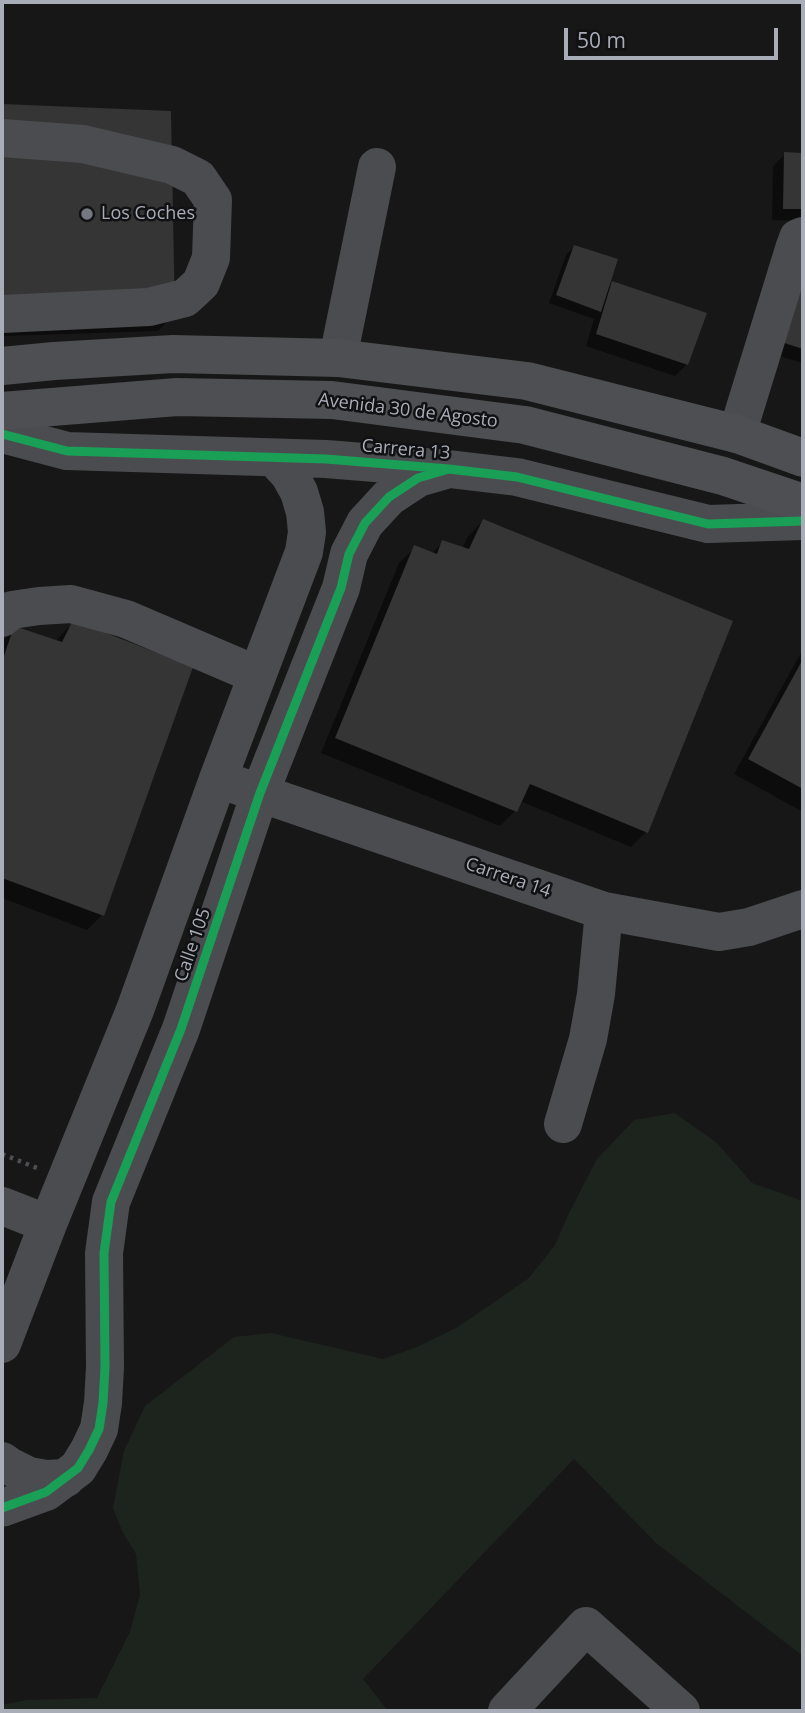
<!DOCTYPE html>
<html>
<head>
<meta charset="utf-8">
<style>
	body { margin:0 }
	#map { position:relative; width:805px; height:1713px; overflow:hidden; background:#171717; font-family:"Open Sans",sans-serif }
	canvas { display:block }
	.frame { position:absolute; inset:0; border:4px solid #a8adb8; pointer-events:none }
	.scale { position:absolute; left:564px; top:28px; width:214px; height:32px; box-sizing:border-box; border:4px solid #a8adb8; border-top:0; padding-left:9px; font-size:21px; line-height:24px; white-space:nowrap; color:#a8adb8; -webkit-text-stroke:5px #111113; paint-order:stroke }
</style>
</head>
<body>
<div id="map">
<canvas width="805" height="1713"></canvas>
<div class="frame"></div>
<div class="scale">50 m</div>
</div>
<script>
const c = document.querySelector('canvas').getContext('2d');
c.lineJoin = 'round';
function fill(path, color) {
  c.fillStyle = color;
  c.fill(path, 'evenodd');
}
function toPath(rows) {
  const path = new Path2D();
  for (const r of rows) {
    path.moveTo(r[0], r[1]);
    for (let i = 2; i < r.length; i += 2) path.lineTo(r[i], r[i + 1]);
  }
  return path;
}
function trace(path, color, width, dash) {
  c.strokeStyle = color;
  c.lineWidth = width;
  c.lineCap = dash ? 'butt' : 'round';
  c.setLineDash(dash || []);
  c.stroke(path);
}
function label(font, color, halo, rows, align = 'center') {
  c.font = font + ' "Open Sans",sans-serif';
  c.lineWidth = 5;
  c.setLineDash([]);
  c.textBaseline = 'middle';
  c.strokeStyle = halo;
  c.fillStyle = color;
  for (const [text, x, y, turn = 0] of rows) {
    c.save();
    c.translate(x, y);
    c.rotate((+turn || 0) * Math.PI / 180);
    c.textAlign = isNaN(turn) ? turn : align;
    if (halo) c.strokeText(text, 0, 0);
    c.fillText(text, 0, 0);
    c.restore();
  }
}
fill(toPath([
	[675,1113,717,1143,752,1183,803,1201,803,1656,656,1543,574,1459,363,1679,388,1711,2,1711,2,1705,27,1700,97,1698,130,1632,140,1595,136,1554,123,1533,113,1508,124,1451,145,1406,234,1337,271,1333,383,1359,417,1347,458,1327,529,1278,555,1245,570,1211,597,1159,634,1120]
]), '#1d241e');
fill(toPath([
	[2,106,169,113,173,316,158,331,2,336],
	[785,154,803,154,803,221,772,220,773,166],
	[574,247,606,290,613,283,687,364,675,376,586,346,594,319,549,303,566,255],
	[792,283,803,287,803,363,765,352],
	[483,521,646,832,631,847,520,801,515,811,500,826,321,753,399,563,414,548,431,554,443,542,462,549,468,536],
	[74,622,102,915,87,930,2,898,2,641,15,628,56,642,59,637],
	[803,649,803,812,734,774]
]), '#0007');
fill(toPath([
	[2,104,171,111,175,317,2,322],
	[784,152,803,153,803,209,783,209],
	[574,245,618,259,601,312,556,295],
	[612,281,707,313,688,365,596,334],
	[791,281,803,285,803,349,775,340],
	[483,519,733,621,648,833,530,784,517,812,335,738,414,545,437,554,442,540,469,549],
	[73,620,193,667,104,916,2,878,2,662,14,626,62,642],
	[803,659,803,789,748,759]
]), '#353536');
trace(toPath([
	[2,1154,37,1168]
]), '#4d4e52', 4.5, [3.5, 5]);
trace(toPath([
	[2,138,83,144,172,165,198,178,213,200,211,258,201,283,185,298,149,307,2,314],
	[338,358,377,167],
	[2,434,67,451,326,459,449,469,517,477,708,524,803,521],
	[737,434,794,249,798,238,803,236],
	[2,618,12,610,39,606,71,604,126,619,257,675],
	[236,785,604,911,719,932,749,927,803,909],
	[563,1124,588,1039,596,994,604,911],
	[2,1206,48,1224],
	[2,1344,48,1224,135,1010,218,779,304,552,307,532,305,512,299,492,289,474,275,459],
	[2,1461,9,1466,29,1476,46,1479,66,1478],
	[2,1508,46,1492,78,1468,89,1450,99,1429,103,1403,105,1367,104,1253,111,1202,181,1029,260,793,341,588,349,554,365,523,389,497,418,478,449,469],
	[507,1711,586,1626,681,1711]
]), '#4b4c50', 38);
trace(toPath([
	[2,366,54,361,173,354,338,358,527,381,737,434,803,458],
	[2,411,177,397,332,400,525,425,723,476,803,503]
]), '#4d4f52', 38);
trace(toPath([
	[2,434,67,451,326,459,449,469,517,477,708,524,803,521],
	[2,1508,46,1492,78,1468,89,1450,99,1429,103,1403,105,1367,104,1253,111,1202,181,1029,260,793,341,588,349,554,365,523,389,497,418,478,449,469]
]), '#1a9f57', 9);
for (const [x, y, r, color] of [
	[87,214,7,"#757880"]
]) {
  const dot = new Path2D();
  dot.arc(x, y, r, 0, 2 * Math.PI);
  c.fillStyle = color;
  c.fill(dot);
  trace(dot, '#111113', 2.5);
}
label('18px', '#a8adb8', '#111113', [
	["Los Coches",101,214]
], 'left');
label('18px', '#a8adb8', '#111113', [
	["Avenida 30 de Agosto",408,411,7],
	["Carrera 13",406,450,5],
	["Carrera 14",508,878,19],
	["Calle 105",193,945,-71]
]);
</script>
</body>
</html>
